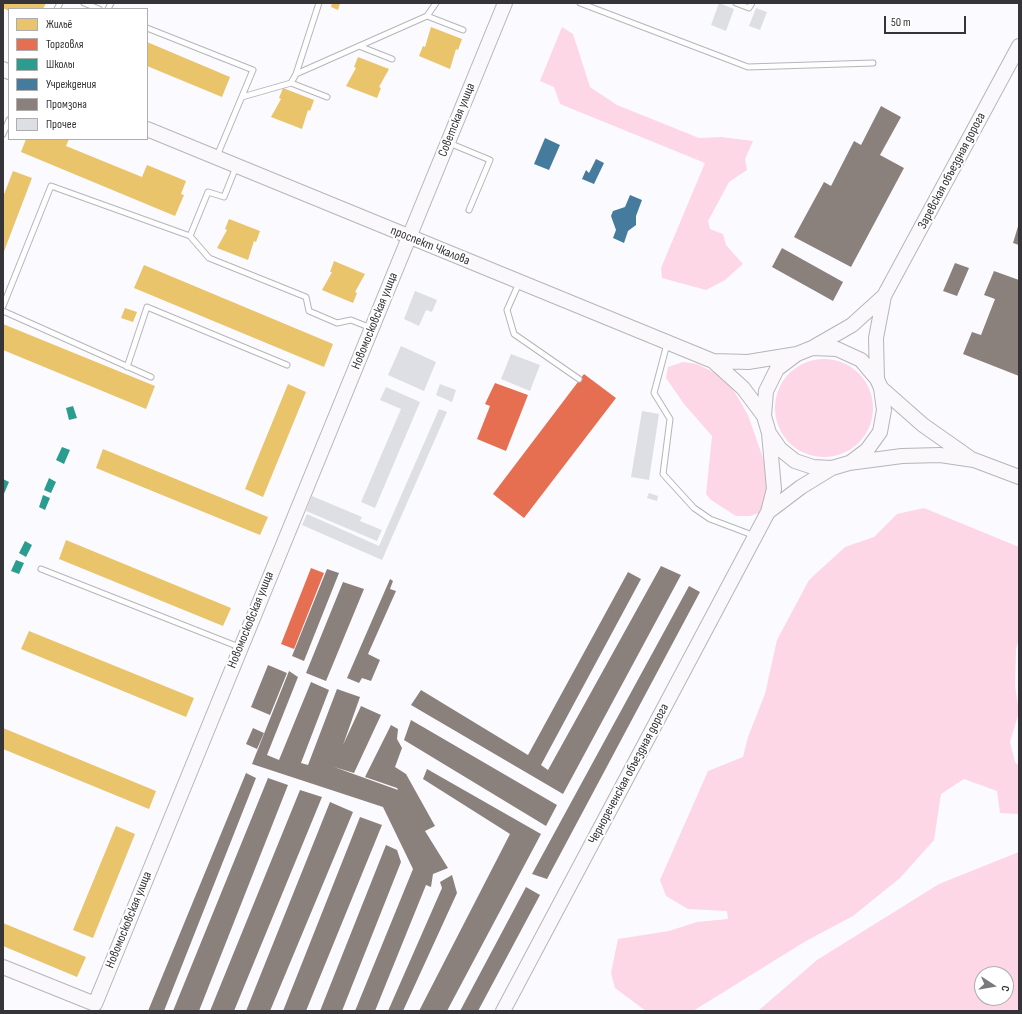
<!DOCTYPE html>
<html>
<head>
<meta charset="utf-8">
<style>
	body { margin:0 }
	#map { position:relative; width:1022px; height:1014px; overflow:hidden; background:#fbfafe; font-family:"Sofia Sans Condensed",sans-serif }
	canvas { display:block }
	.frame { position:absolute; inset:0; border:4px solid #353439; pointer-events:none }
	.legend { position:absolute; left:8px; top:8px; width:140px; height:132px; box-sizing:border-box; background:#fff; border:1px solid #aeaeb0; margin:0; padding:5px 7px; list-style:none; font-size:12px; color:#353439 }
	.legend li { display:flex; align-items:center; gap:8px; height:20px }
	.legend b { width:20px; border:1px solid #aeaeb0 }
	.north { position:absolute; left:974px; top:966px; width:40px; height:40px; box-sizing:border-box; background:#fff; border:1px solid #aeaeb0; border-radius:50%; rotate:102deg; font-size:11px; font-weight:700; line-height:16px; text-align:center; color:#353439 }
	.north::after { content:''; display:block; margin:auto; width:14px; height:18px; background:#7a797e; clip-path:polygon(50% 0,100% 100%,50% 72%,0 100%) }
	.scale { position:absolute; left:884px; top:16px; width:82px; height:18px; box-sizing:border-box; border:2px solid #353439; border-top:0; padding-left:5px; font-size:12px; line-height:14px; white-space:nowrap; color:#353439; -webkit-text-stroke:3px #fff; paint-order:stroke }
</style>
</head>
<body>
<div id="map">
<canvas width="1022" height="1014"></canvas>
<div class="frame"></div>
<ul class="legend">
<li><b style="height:11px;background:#e9c46a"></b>Жильё</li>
<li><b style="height:11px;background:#e76f51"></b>Торговля</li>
<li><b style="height:11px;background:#2a9d8f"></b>Школы</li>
<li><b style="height:11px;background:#457b9d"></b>Учреждения</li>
<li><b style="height:11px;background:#8a817c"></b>Промзона</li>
<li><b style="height:11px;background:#dedfe4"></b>Прочее</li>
</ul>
<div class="north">С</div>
<div class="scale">50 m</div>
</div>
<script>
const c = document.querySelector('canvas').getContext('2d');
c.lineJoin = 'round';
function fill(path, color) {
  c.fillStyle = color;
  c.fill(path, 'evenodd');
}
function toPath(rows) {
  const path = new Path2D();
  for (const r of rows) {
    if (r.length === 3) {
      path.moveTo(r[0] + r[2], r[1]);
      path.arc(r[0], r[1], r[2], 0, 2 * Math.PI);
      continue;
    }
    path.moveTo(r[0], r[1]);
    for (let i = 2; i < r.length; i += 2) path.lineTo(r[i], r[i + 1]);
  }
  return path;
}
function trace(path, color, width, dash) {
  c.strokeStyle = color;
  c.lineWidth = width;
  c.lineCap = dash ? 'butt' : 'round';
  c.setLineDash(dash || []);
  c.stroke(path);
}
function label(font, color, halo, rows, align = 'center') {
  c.font = font + ' "Sofia Sans Condensed",sans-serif';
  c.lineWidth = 4;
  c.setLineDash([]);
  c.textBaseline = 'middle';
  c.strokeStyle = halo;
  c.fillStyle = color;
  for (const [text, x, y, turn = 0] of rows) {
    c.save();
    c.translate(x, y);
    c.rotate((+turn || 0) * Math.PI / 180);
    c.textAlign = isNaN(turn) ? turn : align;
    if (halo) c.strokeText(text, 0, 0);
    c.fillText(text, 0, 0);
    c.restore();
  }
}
fill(toPath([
	[562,27,573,34,590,87,617,105,699,138,721,137,753,141,745,159,747,170,729,182,708,221,710,229,723,234,726,245,743,264,725,280,706,290,662,278,661,268,705,163,560,104,554,87,540,81],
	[824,408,49],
	[683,362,697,364,721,376,734,391,748,415,765,464,769,490,759,513,750,516,736,516,711,500,706,494,712,436,684,404,666,378,668,367],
	[924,508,1019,547,1019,639,1016,649,1015,685,1019,712,1010,742,1015,762,1019,766,1019,814,1000,813,997,791,964,779,941,794,934,840,900,878,853,916,806,941,693,1011,646,1011,615,988,611,973,618,939,669,931,697,922,728,919,727,911,688,909,666,896,660,880,708,771,743,757,748,737,765,694,777,640,809,580,845,547,874,537,897,514],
	[1019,852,1019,1011,758,1011,817,960,939,884],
	[982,974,1006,974,1006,998,982,998]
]), '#fdd7e5');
fill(toPath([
	[3,3,46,3,43,9,9,9,9,11,3,8],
	[332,3,340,3,338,10,331,7],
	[431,27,462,39,458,50,456,49,450,69,419,56,423,46,425,47],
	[147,42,230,77,222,97,147,66],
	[358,57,389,69,379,87,381,88,377,98,346,86,356,68,354,67],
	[283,88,314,100,310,111,308,110,302,129,271,117,281,99,279,98],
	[26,139,69,139,66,146,142,177,147,165,186,181,181,194,184,195,175,216,21,152],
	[13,171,32,178,3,254,3,197],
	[229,219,260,231,256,242,254,241,248,260,217,248,227,230,225,229],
	[334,261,365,274,355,292,357,293,353,303,322,290,332,272,330,272],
	[144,265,333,344,324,367,134,288],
	[125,308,137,312,133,322,121,318],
	[3,324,155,386,146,409,3,350],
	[288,384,306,392,263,497,245,489],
	[103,449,268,517,260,535,96,468],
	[66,540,231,608,223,626,59,559],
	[29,631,194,698,186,717,21,649],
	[3,728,156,791,149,809,3,749],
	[116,826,135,834,93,938,73,930],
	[3,923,86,957,77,977,3,946]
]), '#e9c46a');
fill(toPath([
	[584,374,616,398,524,518,493,494],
	[495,383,528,395,506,451,477,439,490,406,485,404],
	[311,568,324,573,294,649,281,644]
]), '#e76f51');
fill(toPath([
	[73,406,77,418,69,420,66,408],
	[62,447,70,450,64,464,56,460],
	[49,478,56,482,51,493,44,490],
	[3,479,9,482,3,496],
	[43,495,50,498,45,510,39,507],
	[25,541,32,545,26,557,19,553],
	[16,560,24,563,19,574,11,571]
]), '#2a9d8f');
fill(toPath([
	[545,138,560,145,549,170,534,164],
	[596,159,604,163,594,184,582,179,586,170,589,173],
	[630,195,642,200,636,216,636,225,628,231,624,243,613,238,616,230,611,216,613,211,625,207]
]), '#457b9d');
fill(toPath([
	[881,106,901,117,880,155,904,168,851,267,794,237,824,182,831,186,854,141,861,145],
	[1019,223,1019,245,1013,243],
	[782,248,843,282,833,301,772,267],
	[955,263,969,268,957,296,943,291],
	[994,271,1019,280,1019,376,963,354,972,332,981,335,995,299,984,295],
	[661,566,681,575,563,794,411,705,421,690,528,755,628,572,641,579,541,765,548,770],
	[327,569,339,573,304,661,292,656],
	[390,579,393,581,390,589,396,591,368,654,380,660,371,681,362,678,359,683,347,678],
	[343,582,364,589,326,681,306,673],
	[689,586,700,592,547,879,532,874],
	[268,665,287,673,270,715,251,707],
	[289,671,298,677,267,755,279,760,311,682,329,690,301,763,308,765,337,689,360,697,343,745,361,706,381,715,354,773,334,767,398,790,397,788,365,777,391,725,398,729,397,739,402,748,395,767,406,774,435,826,425,831,448,868,433,874,431,887,426,885,375,1011,355,1011,413,869,383,807,252,764],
	[411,720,557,805,546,826,404,740],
	[253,728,264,733,257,749,246,744],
	[427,769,541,834,447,1011,419,1011,510,834,423,779],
	[246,773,256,778,164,1011,148,1011],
	[268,778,288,785,199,1011,173,1011],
	[300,790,322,797,234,1011,210,1011],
	[330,802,353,812,270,1011,246,1011],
	[360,817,382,825,306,1011,283,1011],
	[386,845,397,850,401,862,342,1011,320,1011],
	[452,875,457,893,403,1011,388,1011,442,888,440,882],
	[526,887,540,895,478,1011,460,1011]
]), '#8a817c');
fill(toPath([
	[719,3,734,9,726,31,711,25],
	[756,8,767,12,760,30,749,26],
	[415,291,437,300,432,312,426,310,419,326,404,319],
	[401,346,436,362,424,391,388,375],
	[511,354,540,365,530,391,501,379],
	[440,384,456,390,452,402,436,395],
	[386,387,420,402,375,508,361,502,401,409,380,400],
	[439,409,447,412,382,560,302,525,307,514,379,546],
	[642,411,659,414,649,480,631,477],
	[649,493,658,496,657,501,647,498],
	[312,496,362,517,360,521,382,530,377,541,306,511]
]), '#dedfe4');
const lane = toPath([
	[84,3,99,9],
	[580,3,748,67,873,63],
	[736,3,749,8,752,3],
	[57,9,60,3],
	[108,9,111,3],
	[427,16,463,30],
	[147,28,253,70,217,156],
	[359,46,392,59],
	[296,74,319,3],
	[291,83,327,97],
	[242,97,291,83,296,74,427,16,436,3],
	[3,134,9,120],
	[449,143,490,160,469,210],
	[190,236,208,192,224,197,236,167],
	[519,283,507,310,514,334,579,379],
	[3,306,51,186,190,236,209,258,306,297,309,311,337,323,351,320,371,328],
	[3,311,151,377],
	[667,344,654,393,670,419,663,474,694,508,710,519,755,536],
	[127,367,147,307,287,365],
	[41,569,239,647]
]);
const secondary = toPath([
	[3,69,9,72],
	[147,129,713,361,743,388,764,416],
	[812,348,852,325,884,296],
	[797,354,777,369,766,391,764,416,769,433,780,449,795,461,813,467,832,468,849,463,902,456,940,455,974,460,1019,477],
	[713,361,748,362,797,354,812,348,837,349,861,360,877,379,881,388,884,410,880,432,867,450,851,462],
	[877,379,876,338,884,296,1019,46],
	[881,388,923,425,970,458],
	[768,512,801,487,832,468],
	[3,967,95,1004,505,3],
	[503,1011,768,512,774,489,769,433]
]);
trace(lane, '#b6b5b9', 7);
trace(secondary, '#b6b5b9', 16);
trace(lane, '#fefeff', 5);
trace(secondary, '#fbf8fb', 14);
label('13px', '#353439', '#fff', [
	["Советская улица",457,120,-68],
	["Заревская объездная дорога",952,171,-62],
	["проспект Чкалова",430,246,22],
	["Новомосковская улица",375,321,-68],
	["Новомосковская улица",251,620,-68],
	["Чернореченская объездная дорога",629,774,-62],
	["Новомосковская улица",129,920,-68]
]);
</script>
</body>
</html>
